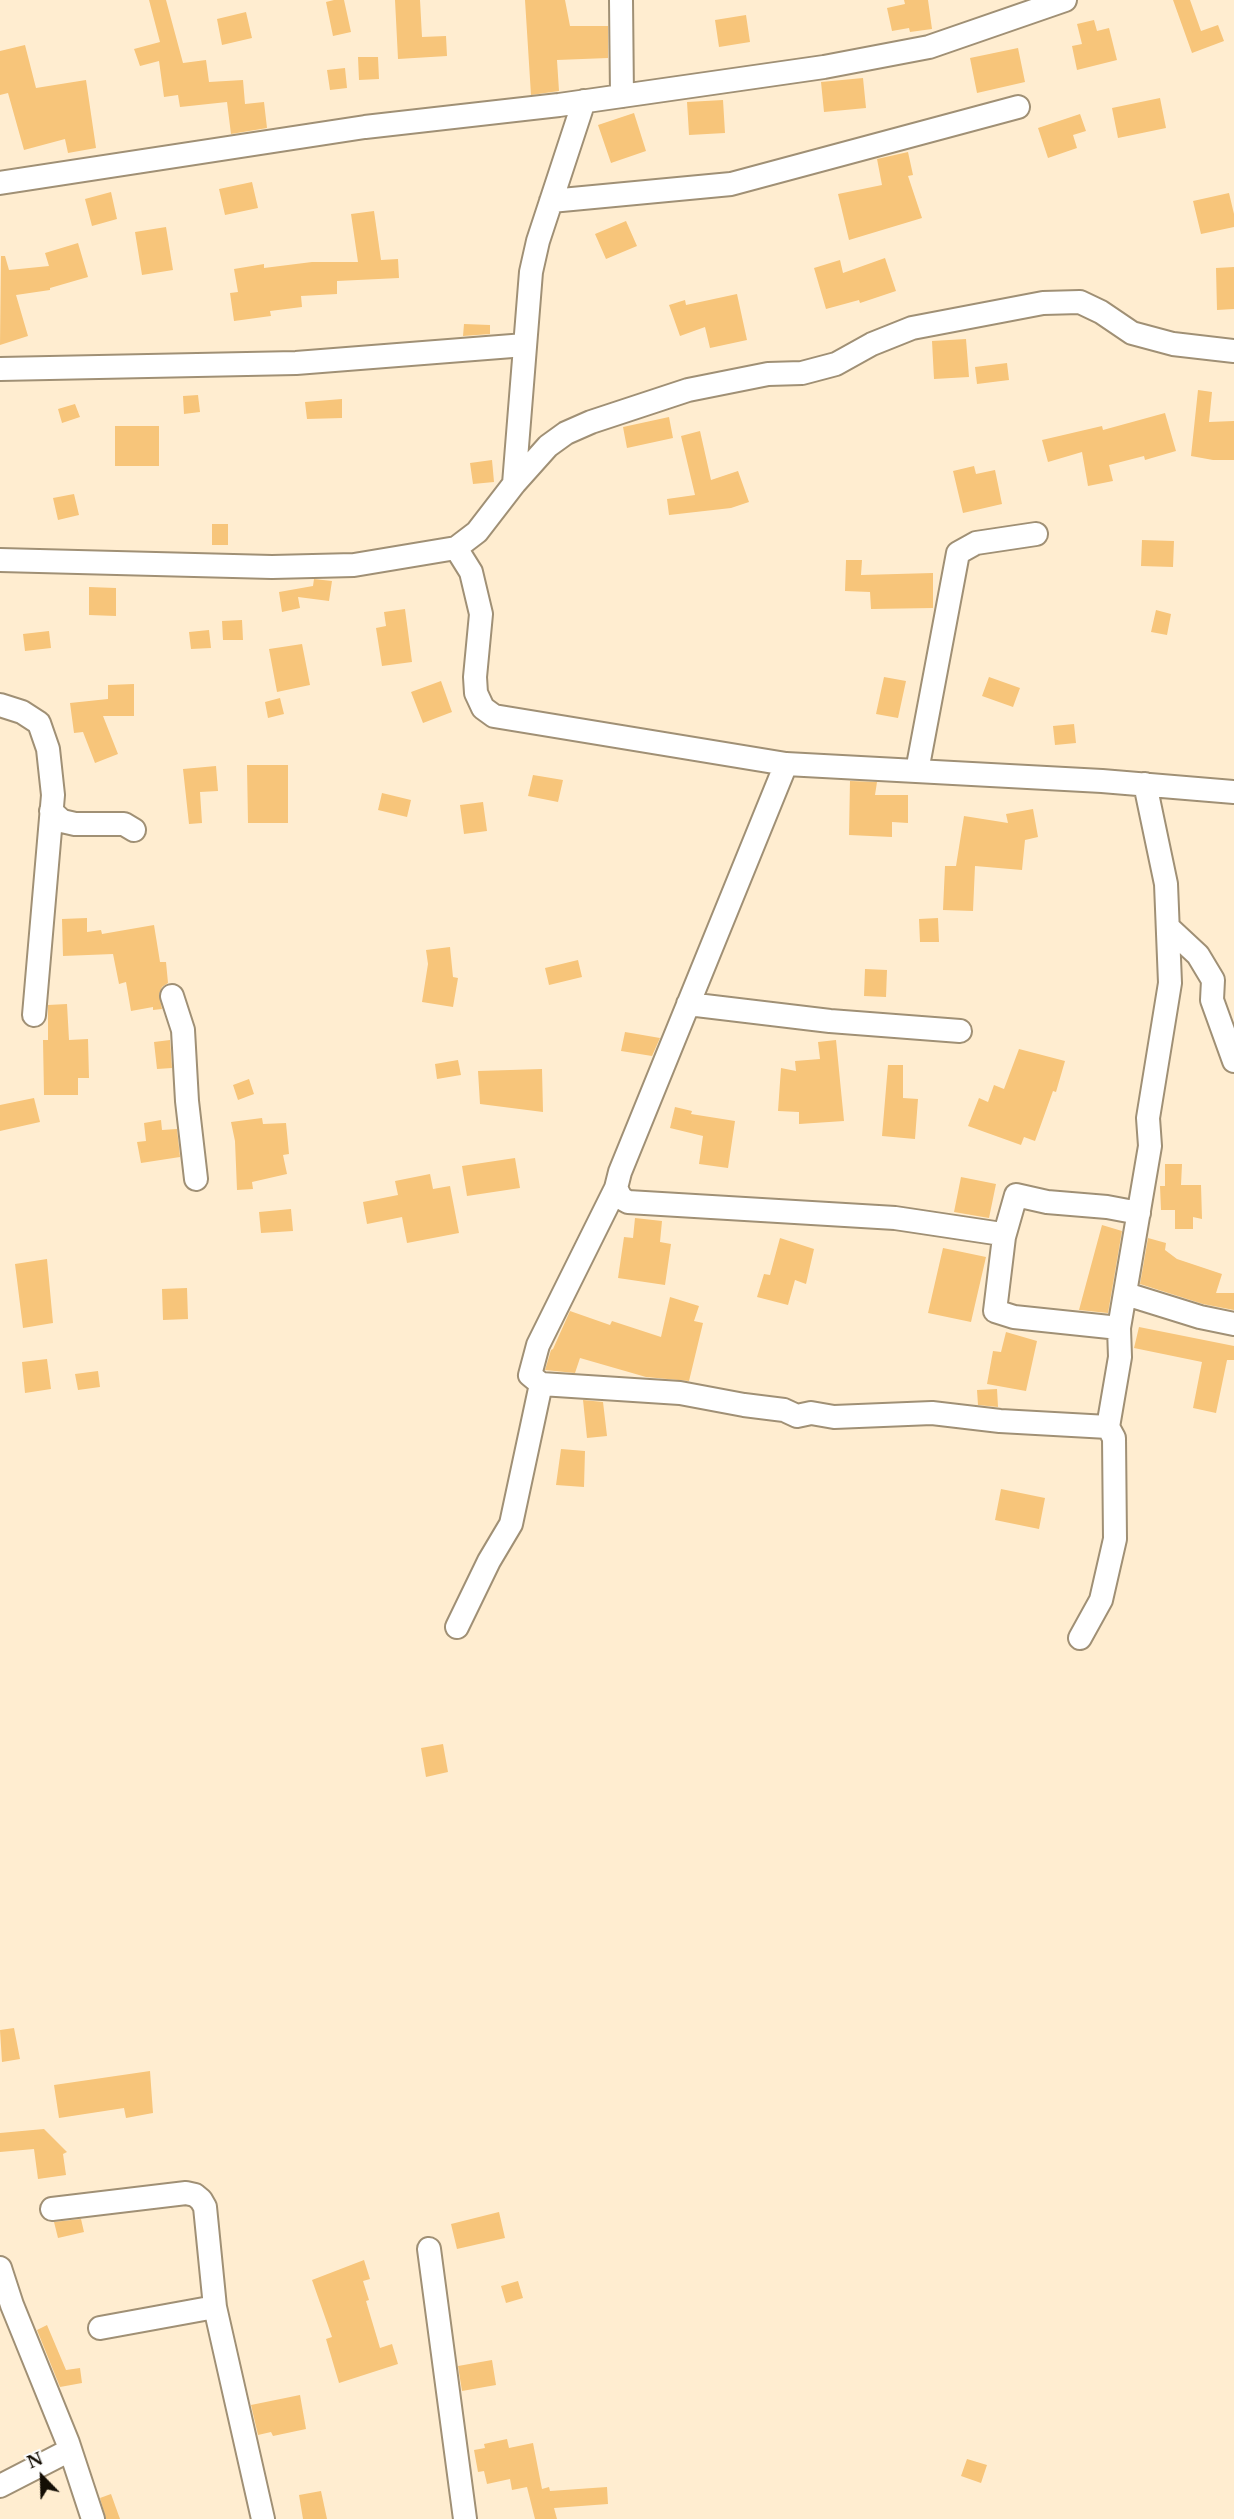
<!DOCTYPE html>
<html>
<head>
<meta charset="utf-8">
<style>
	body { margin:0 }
	#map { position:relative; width:1234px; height:2519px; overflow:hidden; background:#ffedd0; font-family:"Libre Baskerville",serif }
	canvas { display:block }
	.north { position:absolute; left:12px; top:2447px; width:60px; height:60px; -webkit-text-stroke:4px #fcfcfc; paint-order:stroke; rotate:337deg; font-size:16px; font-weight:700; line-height:24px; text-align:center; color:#140e05 }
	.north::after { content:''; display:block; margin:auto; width:21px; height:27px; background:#140e05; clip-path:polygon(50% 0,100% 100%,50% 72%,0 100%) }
</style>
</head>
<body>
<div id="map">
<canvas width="1234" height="2519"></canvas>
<div class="north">N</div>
</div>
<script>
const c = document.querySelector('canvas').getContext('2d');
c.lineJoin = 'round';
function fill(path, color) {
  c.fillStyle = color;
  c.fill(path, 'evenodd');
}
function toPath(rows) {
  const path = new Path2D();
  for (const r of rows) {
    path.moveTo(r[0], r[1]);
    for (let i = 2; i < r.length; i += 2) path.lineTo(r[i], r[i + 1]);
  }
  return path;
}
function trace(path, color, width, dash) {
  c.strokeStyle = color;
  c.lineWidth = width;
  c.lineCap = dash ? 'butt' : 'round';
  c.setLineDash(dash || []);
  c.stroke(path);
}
fill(toPath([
	[149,0,166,0,183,63,206,60,209,82,243,80,245,104,264,102,267,128,231,134,227,102,180,107,178,95,164,97,159,61,140,66,134,49,160,42],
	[334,0,344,0,351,32,333,36,326,2],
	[395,0,420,0,422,37,446,36,447,56,398,59],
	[525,0,565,0,570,26,608,26,608,58,557,60,559,91,531,95],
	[904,0,928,0,932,29,910,32,909,28,892,31,887,8,905,4],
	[1173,0,1190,0,1201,31,1218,25,1224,41,1192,53],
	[246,12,252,38,222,45,217,19],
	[746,15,750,42,719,47,715,20],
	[1094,20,1097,31,1109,28,1117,60,1077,70,1072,46,1082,44,1077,24],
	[25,45,36,88,86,80,96,148,68,153,65,139,24,150,8,93,0,95,0,51],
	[1018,48,1025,82,977,93,970,58],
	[358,57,378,57,379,79,359,80],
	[345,68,347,88,330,90,327,70],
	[863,78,866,108,824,112,821,82],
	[1160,98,1166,128,1118,138,1112,108],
	[723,100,725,133,689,135,687,102],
	[634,113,646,151,611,163,598,125],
	[1080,114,1086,131,1073,135,1077,148,1048,158,1038,128],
	[908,152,913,175,908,176,922,218,849,240,838,194,882,185,877,159],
	[252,182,258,208,225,215,219,189],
	[111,192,117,219,92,226,85,199],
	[1229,193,1234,214,1234,227,1201,234,1193,201],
	[374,211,381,260,398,259,399,278,337,281,337,294,301,296,302,307,270,311,271,316,234,321,230,293,238,292,234,269,264,264,264,268,312,262,358,262,351,214],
	[626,221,637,246,606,259,595,234],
	[166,227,173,270,142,275,135,232],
	[78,243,88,277,50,288,50,290,16,295,28,336,0,345,1,256,5,256,9,270,49,266,45,253],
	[885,258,896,291,860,303,859,300,826,309,814,268,840,260,843,273],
	[1234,267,1234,309,1217,310,1216,268],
	[737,294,747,340,710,348,705,327,680,336,669,305,685,300,686,305],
	[464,324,490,325,490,334,463,336],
	[966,339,969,377,934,379,932,341],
	[1007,363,1009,380,977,384,975,367],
	[1198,390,1212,392,1209,422,1234,421,1234,460,1213,460,1191,456],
	[198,395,200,412,184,414,183,396],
	[342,399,342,418,307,419,305,402],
	[75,404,80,417,62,423,58,409],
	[1165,413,1176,451,1145,460,1144,456,1109,465,1113,481,1088,486,1082,452,1048,462,1042,440,1102,426,1103,430],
	[669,417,673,438,627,448,623,427],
	[115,426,159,426,159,466,115,466],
	[700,431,711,480,738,471,749,502,731,508,669,515,667,499,695,495,681,436],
	[492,460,494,482,473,484,470,463],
	[974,466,976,474,995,470,1002,504,963,513,953,471],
	[74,494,79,515,58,520,53,498],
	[212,524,228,524,228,545,212,545],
	[1142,540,1174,541,1173,567,1141,566],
	[846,560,862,560,861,575,933,573,933,608,871,609,870,592,845,591],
	[314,579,332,581,329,601,298,597,300,608,282,612,279,592,313,586],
	[89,587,116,588,116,616,89,615],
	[405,609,412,662,382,666,376,628,386,626,384,612],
	[1156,610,1171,614,1167,635,1151,632],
	[242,620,243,640,223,640,222,621],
	[209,630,211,648,191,649,189,632],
	[49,631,51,648,25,651,23,634],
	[302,644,310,685,277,692,269,649],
	[884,677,906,681,898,718,876,714],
	[989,677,1020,688,1013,707,982,696],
	[441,681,452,712,423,723,411,692],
	[134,684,134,716,103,716,118,754,95,763,83,732,74,733,70,703,108,699,108,685],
	[280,698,284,714,268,718,265,702],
	[1074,724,1076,743,1055,745,1053,726],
	[247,765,288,765,288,823,248,823],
	[216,766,218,791,200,792,202,823,189,824,183,769],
	[533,775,563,780,558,802,528,796],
	[850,781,877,782,875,795,908,795,908,823,892,822,892,837,849,835],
	[382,793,411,800,407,817,378,810],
	[483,802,487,831,464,834,460,805],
	[1033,809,1038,837,1025,840,1022,870,975,866,973,911,943,910,945,866,956,866,964,816,1008,823,1006,814],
	[87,918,87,932,101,930,102,934,154,925,160,962,166,962,168,983,162,987,159,994,162,1009,153,1010,153,1007,131,1011,126,982,119,984,113,954,63,956,62,919],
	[938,918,939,942,920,942,919,919],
	[450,947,453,977,458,978,453,1007,422,1002,428,964,426,950],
	[578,960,582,977,549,985,545,968],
	[865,969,887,970,886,997,864,996],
	[67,1004,69,1040,88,1039,89,1078,78,1078,78,1095,44,1095,43,1040,48,1040,48,1005],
	[625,1032,660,1038,652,1056,621,1051],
	[170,1040,172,1068,157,1069,154,1042],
	[836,1040,844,1121,799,1124,799,1112,778,1111,781,1068,796,1071,795,1061,820,1059,818,1042],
	[1019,1049,1065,1061,1056,1092,1053,1091,1035,1141,1024,1137,1021,1145,968,1126,979,1098,988,1102,994,1085,1004,1089],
	[458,1060,461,1075,437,1079,435,1064],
	[888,1065,903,1065,903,1098,918,1099,915,1139,882,1136],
	[542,1069,543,1112,480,1104,478,1071],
	[249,1079,254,1094,238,1100,233,1085],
	[34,1098,40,1122,0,1131,0,1105],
	[675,1107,692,1111,691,1114,735,1121,728,1168,699,1164,703,1136,670,1128],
	[262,1118,263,1124,286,1123,289,1154,283,1155,287,1174,252,1182,253,1189,237,1190,235,1141,231,1122],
	[161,1120,162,1130,177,1129,180,1157,141,1163,137,1142,146,1141,144,1123],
	[515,1158,520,1188,467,1196,462,1166],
	[1165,1164,1182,1164,1181,1185,1201,1185,1202,1219,1193,1217,1193,1229,1175,1229,1175,1210,1161,1210,1160,1186,1165,1186],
	[430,1174,433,1189,450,1186,459,1233,407,1243,402,1217,367,1224,363,1202,398,1195,395,1181],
	[961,1177,996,1184,989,1218,954,1212],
	[291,1209,293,1231,261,1233,259,1212],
	[635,1218,662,1221,660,1242,671,1244,665,1285,618,1278,624,1237,633,1238],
	[1102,1225,1122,1231,1108,1313,1079,1310],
	[780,1238,814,1249,806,1284,795,1280,788,1305,757,1297,764,1274,770,1275],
	[1148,1238,1166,1243,1165,1250,1177,1259,1222,1274,1216,1293,1234,1293,1234,1310,1203,1304,1140,1284],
	[943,1248,986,1257,971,1322,928,1313],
	[47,1259,53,1323,23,1328,15,1264],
	[187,1288,188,1319,163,1320,162,1289],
	[670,1297,699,1306,694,1321,703,1323,689,1381,646,1377,580,1358,575,1373,545,1370,551,1350,553,1349,570,1311,610,1325,612,1321,661,1337],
	[1139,1327,1234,1346,1234,1360,1227,1360,1216,1413,1193,1408,1202,1362,1134,1348],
	[1006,1332,1037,1341,1026,1391,987,1384,993,1351,1001,1352],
	[47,1359,51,1389,25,1393,22,1362],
	[98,1371,100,1387,78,1390,75,1374],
	[997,1389,998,1407,978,1405,977,1390],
	[583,1400,603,1402,607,1436,587,1438],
	[561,1449,585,1451,584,1487,556,1485],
	[1001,1489,1045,1498,1039,1529,995,1520],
	[443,1744,448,1772,426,1777,421,1748],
	[14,2028,20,2059,2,2062,0,2030],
	[150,2071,153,2113,126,2118,124,2108,59,2118,54,2085],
	[44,2129,67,2152,63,2154,66,2175,38,2179,34,2149,0,2152,0,2133],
	[499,2212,505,2238,457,2249,451,2224],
	[81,2219,84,2232,58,2238,54,2222],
	[364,2260,370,2279,363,2281,369,2300,366,2301,380,2348,392,2344,398,2364,339,2383,326,2339,332,2337,312,2280],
	[518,2281,523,2298,506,2303,501,2286],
	[47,2325,66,2370,80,2368,82,2383,60,2387,37,2330],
	[492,2360,496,2385,462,2391,458,2366],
	[300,2395,306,2429,273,2436,271,2432,258,2435,251,2405],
	[507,2439,509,2448,533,2443,542,2489,549,2487,550,2491,607,2487,608,2504,554,2508,557,2519,535,2519,527,2487,512,2490,510,2479,487,2484,484,2471,478,2472,474,2450,485,2448,484,2444],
	[967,2459,987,2465,981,2483,961,2476],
	[321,2491,327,2519,303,2519,299,2495],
	[111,2494,120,2519,106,2519,100,2498]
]), '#f7c57a');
const street = toPath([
	[621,0,622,96],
	[0,183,365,127,559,105,824,67,929,47,1065,0],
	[551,201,731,184,1018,107],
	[0,369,296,363,525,345],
	[514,484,531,272,538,241,584,101],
	[456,548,471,572,481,614,475,677,476,693,483,708,494,716,786,764,1102,781,1234,792],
	[0,560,272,567,354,565,456,548,477,532,514,484,548,446,566,433,591,422,688,390,768,374,802,373,836,364,872,344,912,328,1043,303,1080,302,1101,312,1132,333,1173,344,1234,351],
	[0,705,22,712,39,723,48,749,53,795,34,1015],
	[786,764,620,1172,616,1188,621,1198,628,1202,895,1218,995,1233,1004,1237,995,1311,1014,1317,1119,1328,1120,1357,1108,1427,1114,1438,1115,1539,1101,1600,1080,1638],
	[917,771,958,553,976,543,1036,534],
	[51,811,62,821,75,824,124,824,134,830],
	[1169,928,1198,955,1213,980,1212,1000,1234,1061],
	[172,996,183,1030,187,1101,196,1179],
	[688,1004,830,1021,960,1031],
	[616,1188,538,1345,530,1375,541,1384,680,1393,744,1405,784,1410,797,1416,811,1413,834,1417,932,1413,1000,1421,1108,1427],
	[1004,1237,1016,1195,1047,1202,1107,1207,1139,1213],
	[1126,1294,1200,1317,1234,1324],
	[1119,1328,1150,1146,1148,1118,1170,983,1166,884,1145,784],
	[457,1627,489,1561,511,1524,541,1384],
	[52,2209,186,2193,195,2195,201,2200,205,2207,215,2307,263,2519],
	[429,2249,465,2519],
	[0,2268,12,2305,68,2443,93,2519],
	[100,2328,215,2307],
	[0,2486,70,2450]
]);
trace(street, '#a09075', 26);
trace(street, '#fff', 22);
</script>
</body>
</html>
